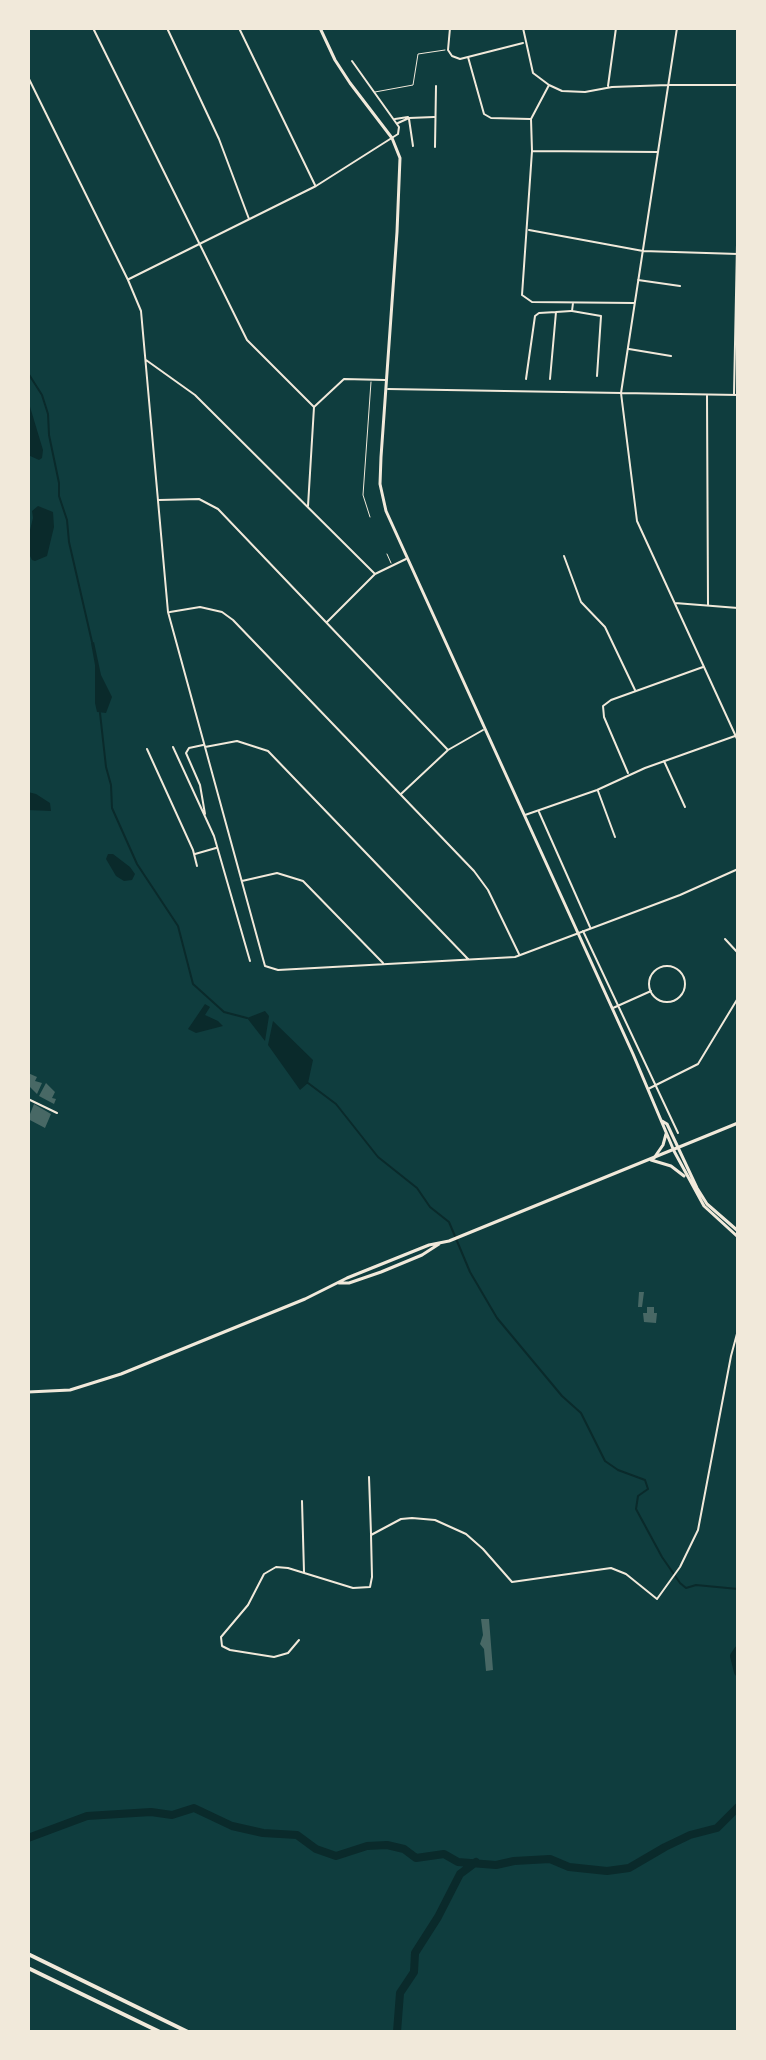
<!DOCTYPE html>
<html>
<head>
<meta charset="utf-8">
<style>
	body { margin:0 }
	#map { position:relative; width:766px; height:2060px; overflow:hidden; background:#0f3d3e; font-family:"Noto Sans",sans-serif }
	canvas { display:block }
	.frame { position:absolute; inset:0; border:30px solid #f1e9da; pointer-events:none }
</style>
</head>
<body>
<div id="map">
<canvas width="766" height="2060"></canvas>
<div class="frame"></div>
</div>
<script>
const c = document.querySelector('canvas').getContext('2d');
c.lineJoin = 'round';
function fill(path, color) {
  c.fillStyle = color;
  c.fill(path, 'evenodd');
}
function toPath(rows) {
  const path = new Path2D();
  for (const r of rows) {
    if (r.length === 3) {
      path.moveTo(r[0] + r[2], r[1]);
      path.arc(r[0], r[1], r[2], 0, 2 * Math.PI);
      continue;
    }
    path.moveTo(r[0], r[1]);
    for (let i = 2; i < r.length; i += 2) path.lineTo(r[i], r[i + 1]);
  }
  return path;
}
function trace(path, color, width, dash) {
  c.strokeStyle = color;
  c.lineWidth = width;
  c.lineCap = dash ? 'butt' : 'round';
  c.setLineDash(dash || []);
  c.stroke(path);
}
fill(toPath([
	[28,400,43,450,42,458,39,460,28,455],
	[38,506,53,512,54,527,47,556,35,561,32,560,28,552,28,538,33,518,32,511],
	[94,642,101,675,112,697,106,713,97,712,95,703,95,665,91,643],
	[28,792,36,794,50,803,51,811,28,810],
	[108,854,113,854,130,867,135,874,132,880,124,881,116,876,106,859],
	[205,1004,210,1007,205,1015,218,1021,223,1026,196,1033,188,1029],
	[265,1011,269,1016,265,1041,247,1018],
	[273,1021,313,1060,308,1083,300,1090,268,1045]
]), '#0a2a2b');
trace(toPath([
	[28,373,42,395,48,414,49,435,59,483,59,496,67,520,69,542,92,642],
	[100,713,106,767,111,785,112,808,137,864,178,926,193,984,224,1012,247,1018],
	[308,1083,336,1104,378,1157,417,1188,430,1207,449,1222,470,1272,497,1318,562,1396,581,1413,605,1461,618,1470,645,1480,648,1489,638,1496,636,1509,662,1557,680,1583,686,1588,696,1585,738,1589]
]), '#0a2a2b', 2);
trace(toPath([
	[738,1650,734,1656,738,1672],
	[28,1838,87,1816,151,1812,172,1815,194,1808,232,1826,263,1833,297,1835,316,1849,336,1856,367,1846,387,1845,404,1849,416,1858,444,1854,458,1862,496,1865,514,1861,550,1859,569,1867,607,1871,629,1868,665,1847,690,1835,717,1828,738,1807],
	[397,2032,400,1993,414,1972,415,1953,438,1917,460,1874,476,1862]
]), '#0a2a2b', 8);
fill(toPath([
	[28,1073,37,1077,35,1081,42,1083,37,1094,28,1085],
	[46,1083,55,1092,52,1098,56,1099,54,1104,39,1096],
	[34,1104,51,1114,45,1128,28,1119],
	[639,1292,644,1292,642,1307,638,1307],
	[647,1307,654,1307,654,1313,657,1313,656,1323,644,1322,643,1313,647,1313],
	[481,1619,489,1619,493,1670,486,1671,484,1649,480,1644,483,1635]
]), '#486865');
trace(toPath([
	[375,92,413,85,418,54,445,50],
	[370,517,363,495,371,382],
	[387,554,391,563]
]), '#f1e9da', 1);
trace(toPath([
	[93,28,247,340,314,407],
	[167,28,219,139,249,219],
	[239,28,315,185],
	[450,28,448,50,452,56,460,59,523,43],
	[523,28,533,73,549,85,562,91,585,92,612,87,668,85,738,85],
	[677,28,621,393,637,521,738,741],
	[468,57,484,114,491,118,530,119],
	[28,77,128,280,141,311,168,612,265,966,278,970,515,957,680,895,738,869],
	[549,85,531,119,532,151,522,295,532,302,634,303],
	[608,86,616,28],
	[395,119,408,117],
	[409,119,413,146],
	[398,123,409,118,434,117],
	[435,147,436,86],
	[532,151,657,152],
	[529,230,643,251,738,254],
	[129,279,316,186,398,134,399,127,352,61],
	[638,280,680,286],
	[573,303,572,311,601,316,597,376],
	[629,349,671,356],
	[146,360,195,395,375,574],
	[526,379,535,316,539,313,556,312],
	[550,379,556,312,571,311],
	[388,389,738,395],
	[734,394,738,195],
	[707,396,708,605],
	[159,500,199,499,218,509,448,750],
	[308,506,314,407,344,379,385,380],
	[564,556,581,602,605,627,635,690],
	[675,603,738,608],
	[170,612,200,607,222,612,233,620,474,871,488,890,519,954],
	[327,622,375,574,406,559],
	[203,745,189,748,186,753,200,785,205,814],
	[173,747,214,836,250,961],
	[205,747,237,741,268,751,468,959],
	[147,749,193,850,197,866],
	[664,761,685,807],
	[628,773,604,717,603,706,611,700,703,667],
	[598,791,615,837],
	[401,794,448,750,483,730],
	[539,812,590,927],
	[525,815,597,790,645,768,735,736],
	[195,854,216,848],
	[242,881,277,873,303,881,383,963],
	[583,931,678,1133],
	[725,939,738,953],
	[667,984,18],
	[613,1008,651,991],
	[648,1089,698,1064,738,998],
	[28,1099,57,1113],
	[369,1477,371,1534],
	[302,1501,304,1572],
	[299,1640,288,1653,274,1657,230,1650,222,1646,221,1637,248,1605,264,1574,276,1567,288,1568,353,1588,370,1587,372,1577,371,1535,401,1519,412,1518,435,1520,466,1534,483,1549,512,1582,611,1568,626,1574,657,1599,680,1567,698,1530,731,1356,738,1330]
]), '#f1e9da', 2);
trace(toPath([
	[339,1283,349,1283,381,1272,422,1255,439,1244],
	[28,1392,70,1390,121,1374,305,1299,347,1278,429,1245,449,1241,738,1123]
]), '#f1e9da', 3);
trace(toPath([
	[320,28,335,60,350,83,392,138,400,158,397,232,381,457,380,484,386,511,633,1054,674,1151,704,1206,738,1237],
	[662,1121,667,1124,697,1188,707,1204,738,1231],
	[654,1158,663,1145,666,1134],
	[651,1160,671,1166,684,1176]
]), '#f1e9da', 3);
trace(toPath([
	[28,1954,188,2032],
	[28,1968,160,2032]
]), '#f1e9da', 4);
</script>
</body>
</html>
